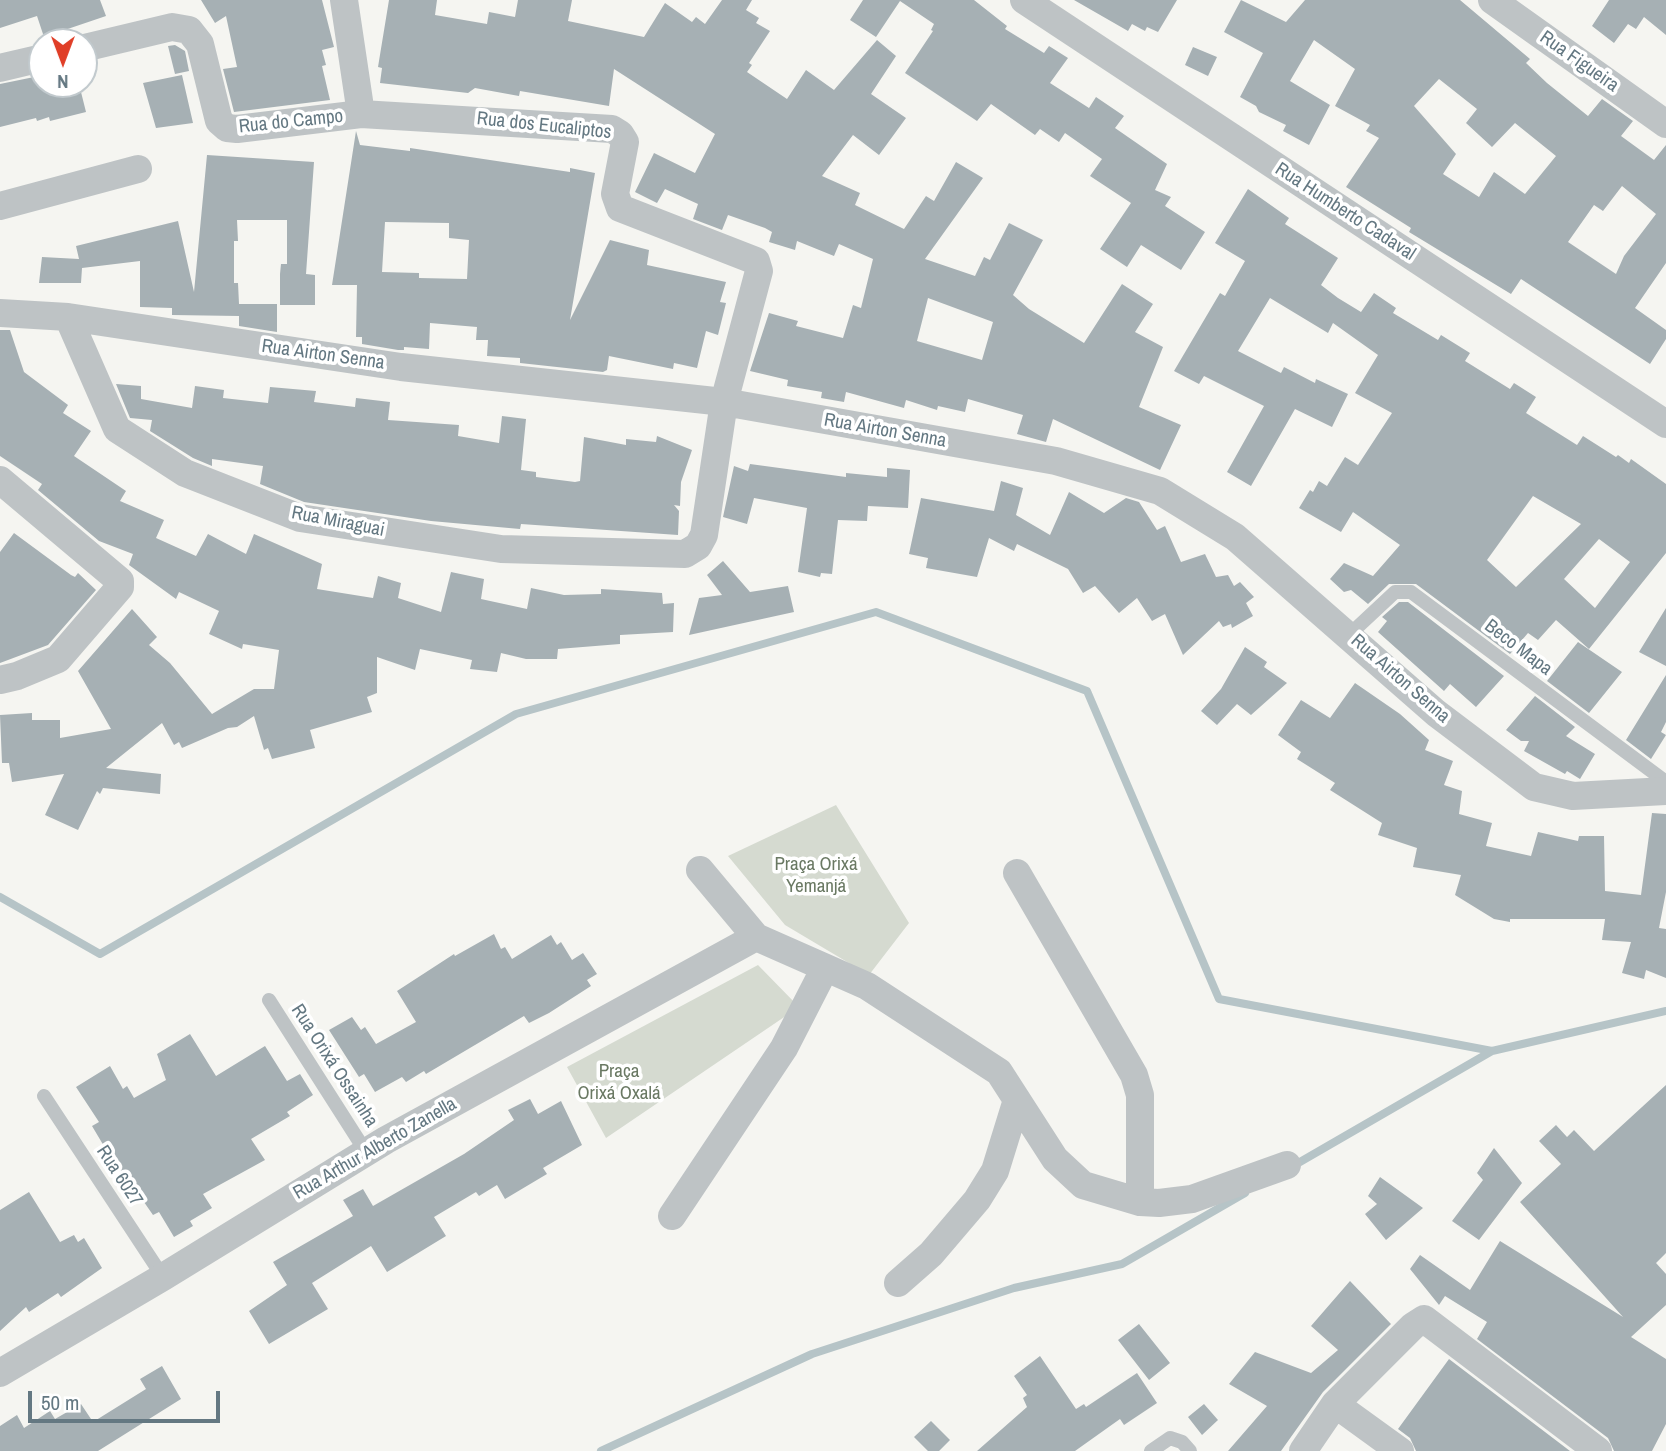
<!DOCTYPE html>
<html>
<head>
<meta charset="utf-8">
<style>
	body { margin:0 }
	#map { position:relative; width:1666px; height:1451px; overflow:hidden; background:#f5f5f1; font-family:"Archivo Narrow",sans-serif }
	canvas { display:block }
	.north { position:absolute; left:28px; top:28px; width:70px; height:70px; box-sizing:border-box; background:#fff; border:2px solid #c1c9cd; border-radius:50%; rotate:180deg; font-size:19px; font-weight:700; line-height:28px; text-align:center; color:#647882 }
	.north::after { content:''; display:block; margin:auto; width:24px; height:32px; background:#e03e27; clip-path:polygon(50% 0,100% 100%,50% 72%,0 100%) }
	.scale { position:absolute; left:28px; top:1391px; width:192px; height:32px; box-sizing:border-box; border:4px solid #647882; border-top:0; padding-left:9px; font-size:21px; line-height:24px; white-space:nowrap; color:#647882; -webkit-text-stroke:5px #fff; paint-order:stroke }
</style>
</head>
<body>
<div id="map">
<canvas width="1666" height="1451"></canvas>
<div class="north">N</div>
<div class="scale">50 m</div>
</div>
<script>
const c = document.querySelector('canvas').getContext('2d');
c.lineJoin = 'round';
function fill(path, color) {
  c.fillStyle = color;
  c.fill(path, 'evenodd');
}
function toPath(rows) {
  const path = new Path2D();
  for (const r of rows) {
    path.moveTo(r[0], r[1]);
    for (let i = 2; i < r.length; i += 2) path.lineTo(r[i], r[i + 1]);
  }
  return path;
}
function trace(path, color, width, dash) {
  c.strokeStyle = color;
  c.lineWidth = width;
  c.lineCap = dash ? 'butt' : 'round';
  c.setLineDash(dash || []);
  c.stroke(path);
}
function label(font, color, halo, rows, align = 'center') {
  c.font = font + ' "Archivo Narrow",sans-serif';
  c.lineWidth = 7;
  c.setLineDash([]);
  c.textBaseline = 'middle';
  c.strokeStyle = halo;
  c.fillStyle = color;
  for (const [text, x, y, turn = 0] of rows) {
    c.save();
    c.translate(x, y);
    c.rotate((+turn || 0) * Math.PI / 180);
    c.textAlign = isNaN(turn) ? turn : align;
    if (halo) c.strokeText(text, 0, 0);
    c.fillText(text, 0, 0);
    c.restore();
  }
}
fill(toPath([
	[836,805,909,923,869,975,785,925,728,856],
	[758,965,799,1007,606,1138,567,1067]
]), '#d5dad0');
trace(toPath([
	[0,897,100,954,516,714,876,612,1087,691,1219,999,1492,1051],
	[1293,1166,1492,1051,1666,1011],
	[601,1451,812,1354,1014,1288,1122,1264,1245,1193]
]), '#b6c4c7', 8);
fill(toPath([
	[0,0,100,0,106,16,44,37,37,16,0,28],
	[201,0,322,0,334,47,322,50,326,65,322,66,330,100,234,112,223,69,237,67,226,16,215,23],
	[389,0,437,0,435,15,487,24,489,12,515,17,518,0,572,0,568,21,644,37,665,3,692,22,696,17,705,24,722,0,752,0,746,10,759,18,756,23,770,31,749,63,752,65,747,72,787,99,806,70,834,90,877,40,896,56,871,94,906,118,879,155,853,135,822,176,860,193,855,205,904,229,926,196,934,201,956,162,983,178,925,259,975,276,984,257,990,260,1009,223,1043,240,1013,295,1029,309,1084,343,1122,284,1153,304,1135,332,1163,347,1139,407,1181,425,1160,470,1053,419,1046,442,1017,434,1023,415,968,399,965,412,938,406,937,410,906,400,904,408,846,392,844,402,821,398,822,392,787,386,788,380,750,371,769,313,798,321,796,326,843,338,853,305,861,308,873,259,839,244,834,256,797,241,795,250,769,242,772,232,765,228,728,215,722,230,693,219,698,204,665,189,657,203,635,192,654,153,695,173,715,134,614,69,609,106,520,91,519,96,475,88,468,93,380,83,382,68,378,67],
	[928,298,993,322,982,360,917,341],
	[863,0,974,0,1007,26,1005,29,1044,53,1049,46,1068,58,1050,83,1089,108,1096,97,1124,116,1115,128,1167,164,1155,190,1171,197,1165,206,1205,232,1181,270,1141,245,1127,267,1100,249,1131,203,1090,176,1102,159,1065,133,1059,142,1040,129,1035,135,991,104,977,121,905,73,933,31,931,30,934,24,900,1,876,37,850,20],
	[1074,0,1177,0,1158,32,1147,27,1145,31,1132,24,1128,31],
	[1241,0,1286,22,1305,0,1460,0,1530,59,1526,63,1547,83,1588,116,1602,99,1633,121,1621,136,1654,160,1666,145,1666,263,1635,308,1666,330,1666,339,1650,364,1521,279,1511,294,1409,232,1411,228,1346,187,1379,138,1366,131,1370,125,1335,106,1355,69,1314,40,1290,81,1330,105,1309,145,1283,131,1286,125,1259,112,1256,106,1240,97,1263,53,1224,32],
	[1439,79,1477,109,1466,123,1492,147,1515,123,1556,156,1525,194,1494,172,1479,197,1443,174,1456,154,1414,106],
	[1622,186,1656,214,1624,256,1616,274,1568,242,1594,205,1603,211],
	[1609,0,1666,0,1666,35,1644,17,1636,29,1628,24,1614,43,1592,26],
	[175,45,185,51,189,71,175,74,168,46],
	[1193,47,1217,57,1208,76,1185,65],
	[182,75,193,123,156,128,143,83],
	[39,76,41,84,79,84,86,112,50,121,49,117,37,121,36,118,0,127,0,84],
	[356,131,360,145,410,151,410,148,570,172,570,168,595,173,570,320,610,240,649,250,647,265,726,282,720,302,726,303,718,335,706,331,697,368,674,363,673,369,609,356,607,370,603,372,520,363,520,358,487,356,488,340,476,340,477,327,430,323,429,349,404,347,404,350,398,350,362,344,362,337,356,337,357,285,332,285],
	[385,222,449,223,449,238,469,240,467,279,419,278,419,273,382,272],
	[207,155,314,162,306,274,315,275,315,305,280,305,280,274,281,264,287,264,287,220,237,220,238,241,234,241,234,283,238,283,239,304,277,304,277,332,239,326,239,316,172,315,172,308,140,307,140,261,82,268,81,283,39,283,42,257,79,259,76,246,178,221,194,292],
	[1248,189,1289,218,1285,224,1338,258,1321,285,1338,298,1361,312,1374,293,1396,308,1393,313,1438,340,1441,335,1470,353,1465,361,1510,389,1514,383,1536,397,1526,413,1577,445,1583,436,1616,457,1618,455,1629,463,1631,459,1666,484,1666,553,1589,649,1556,620,1538,640,1528,633,1510,654,1416,584,1389,584,1368,604,1351,590,1344,592,1330,579,1344,563,1373,576,1400,545,1353,512,1341,532,1299,508,1310,490,1313,492,1319,481,1327,486,1345,457,1358,465,1392,413,1355,393,1378,355,1333,323,1328,333,1270,298,1238,351,1281,373,1284,367,1315,383,1316,379,1348,394,1332,427,1295,409,1251,486,1227,472,1264,406,1204,376,1199,384,1174,371,1220,293,1225,296,1245,261,1215,243],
	[1533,496,1581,524,1516,587,1487,560],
	[1599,539,1630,562,1595,608,1564,579],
	[0,330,10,330,24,372,68,405,63,413,91,431,74,456,126,491,120,501,164,520,156,538,196,556,208,534,246,554,254,534,322,564,317,589,373,598,378,576,401,583,398,598,441,612,451,572,484,579,481,599,527,609,531,588,564,595,601,594,601,589,662,593,663,604,674,603,673,632,620,635,620,644,558,649,557,659,526,659,501,653,497,672,470,669,472,660,420,649,415,670,377,657,377,693,367,697,372,712,310,730,315,748,272,759,268,748,264,750,254,716,237,727,228,728,182,748,179,742,174,745,162,723,106,768,161,774,160,794,103,788,100,794,97,791,78,830,45,815,64,774,12,782,9,763,2,763,0,715,32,713,32,720,60,720,60,738,111,729,78,671,132,609,157,637,149,645,170,663,212,714,254,689,274,689,279,650,243,644,242,649,209,634,219,611,179,592,176,599,129,565,133,554,99,541,38,490,42,484,0,456],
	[116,384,141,386,141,399,192,408,195,386,224,390,223,398,268,403,270,387,316,391,314,402,355,407,356,398,390,402,388,420,459,425,458,436,499,443,502,416,526,419,521,470,536,472,536,477,575,482,580,481,584,437,626,445,626,439,656,442,657,436,692,450,681,482,680,506,674,505,679,511,678,535,521,524,520,529,431,521,304,502,260,484,263,466,212,459,212,466,193,458,150,431,152,420,130,418],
	[750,464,846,477,846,473,887,477,887,468,910,470,908,508,868,506,867,521,838,520,832,574,821,573,820,577,798,572,807,508,754,498,747,524,723,517,734,466,748,471],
	[1001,481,1023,488,1016,515,1050,535,1069,492,1104,513,1126,498,1139,502,1157,530,1165,526,1181,562,1205,554,1216,577,1228,575,1234,586,1240,582,1254,597,1246,603,1253,616,1232,628,1231,624,1223,627,1219,621,1183,655,1165,614,1152,621,1137,598,1119,613,1095,586,1083,593,1068,569,1017,544,1014,551,989,538,977,577,926,568,928,558,909,554,921,498,994,511],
	[14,533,71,575,75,577,78,573,96,590,48,645,0,663,0,552],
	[723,561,750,592,788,586,794,612,689,635,699,598,722,595,707,575],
	[1399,602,1408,602,1504,676,1476,707,1450,684,1444,691,1378,632,1387,621,1382,617],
	[1666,608,1666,666,1639,652],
	[1578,642,1622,672,1589,713,1547,681],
	[1245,647,1267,662,1264,667,1287,683,1251,715,1237,704,1217,725,1201,711,1221,689],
	[1666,675,1666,722,1661,732,1666,735,1651,759,1626,740],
	[1355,683,1400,714,1429,740,1425,750,1453,761,1444,785,1462,791,1459,814,1492,823,1486,846,1531,856,1538,832,1578,841,1579,836,1604,836,1605,891,1641,895,1652,813,1666,814,1666,892,1659,928,1666,929,1666,978,1646,970,1644,979,1622,973,1631,942,1602,940,1605,919,1510,919,1510,922,1494,919,1455,895,1461,875,1413,867,1417,848,1378,835,1382,823,1330,790,1335,783,1297,759,1301,752,1278,735,1301,700,1330,718],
	[1535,696,1575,727,1566,736,1595,754,1580,779,1567,771,1565,774,1524,751,1529,741,1521,741,1506,730],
	[494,934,501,949,505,947,512,959,551,935,557,945,561,942,572,960,583,953,597,974,587,980,591,986,549,1013,529,1023,524,1016,426,1074,424,1071,406,1082,402,1077,375,1092,364,1074,359,1077,329,1030,352,1017,361,1030,365,1027,376,1044,416,1022,397,991,454,954,455,956],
	[190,1034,216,1076,265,1046,287,1081,300,1074,313,1095,287,1112,290,1116,251,1139,265,1160,203,1194,212,1208,190,1221,193,1226,174,1237,159,1212,153,1215,137,1192,133,1195,92,1126,99,1122,76,1087,110,1066,123,1089,127,1086,134,1098,166,1080,157,1054],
	[1666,1085,1666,1253,1656,1263,1666,1274,1666,1305,1631,1337,1666,1359,1666,1424,1652,1451,1614,1451,1608,1438,1477,1339,1487,1322,1445,1296,1439,1305,1410,1269,1420,1255,1470,1290,1500,1241,1623,1317,1520,1202,1561,1164,1539,1141,1556,1125,1567,1137,1574,1130,1594,1151],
	[530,1099,538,1114,561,1101,582,1145,543,1168,547,1174,505,1199,497,1185,479,1196,476,1192,434,1217,446,1236,387,1272,371,1246,312,1283,328,1309,269,1344,249,1311,287,1285,273,1262,353,1216,343,1200,363,1189,373,1206,464,1154,514,1120,508,1110],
	[1494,1148,1522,1183,1479,1240,1452,1221,1483,1180,1477,1173],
	[1380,1177,1423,1208,1386,1240,1365,1214,1377,1204,1368,1196],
	[29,1192,60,1242,74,1235,78,1242,84,1238,102,1268,61,1297,58,1293,29,1312,26,1307,0,1331,0,1210],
	[1350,1281,1391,1324,1323,1392,1281,1451,1228,1451,1267,1406,1229,1384,1255,1352,1311,1373,1338,1350,1311,1326],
	[1139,1324,1170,1363,1149,1380,1118,1340],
	[1040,1356,1076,1409,1084,1404,1086,1407,1137,1373,1157,1403,1124,1425,1120,1419,1075,1451,977,1451,1027,1407,1023,1398,1027,1395,1014,1376],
	[1449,1359,1570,1451,1416,1451,1410,1438,1398,1429],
	[162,1366,181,1399,98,1451,0,1451,0,1426,17,1415,24,1428,50,1411,55,1419,81,1404,93,1422,146,1389,140,1379],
	[1204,1404,1218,1420,1202,1435,1188,1417],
	[931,1421,950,1440,939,1451,928,1451,914,1437]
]), '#a6b0b4');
trace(toPath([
	[1349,635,1395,592,1411,592,1666,782],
	[269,1000,366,1152],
	[44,1096,163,1277],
	[1151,1451,1170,1438,1182,1442,1190,1451]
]), '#bec3c5', 14);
trace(toPath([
	[344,0,361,114],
	[1024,0,1666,424],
	[1492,0,1666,124],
	[0,68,42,58],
	[0,206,138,169],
	[0,313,68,317,401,367,724,402,1056,461,1160,491,1235,537,1436,713,1534,787,1573,796,1666,791],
	[68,317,117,429,185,473,300,518,501,549,685,554,698,546,704,535,724,402,759,271,756,261,620,208,615,194,625,142,620,134,612,129,361,114,237,129,227,128,219,121,200,44,189,30,172,27,84,48],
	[0,480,120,581,120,587,58,659,17,676,0,680],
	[700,870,756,937,867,986,999,1072,1055,1159,1083,1185,1140,1202,1159,1203,1192,1199,1287,1165],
	[1017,873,1134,1075,1140,1095,1140,1202],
	[672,1216,784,1048,825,968],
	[898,1283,931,1254,977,1200,995,1171,1017,1100],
	[0,1373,163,1277,386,1140,756,937],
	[1335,1404,1400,1451],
	[1303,1451,1335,1404,1413,1326,1424,1319,1598,1451]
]), '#bec3c5', 28);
label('19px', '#647882', '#fff', [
	["Rua Figueira",1579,62,35],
	["Rua do Campo",291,122,-6],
	["Rua dos Eucaliptos",544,126,6],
	["Rua Humberto Cadaval",1345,212,33],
	["Rua Airton Senna",323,355,8],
	["Rua Airton Senna",885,431,10],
	["Rua Miraguai",338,522,11],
	["Beco Mapa",1518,648,37],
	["Rua Airton Senna",1400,679,41],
	["Rua Orixá Ossainha",334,1066,57],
	["Rua Arthur Alberto Zanella",375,1149,-30],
	["Rua 6027",119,1176,57]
]);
label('19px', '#6a7963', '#fff', [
	["Praça Orixá",816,865],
	["Yemanjá",816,887],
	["Praça",619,1072],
	["Orixá Oxalá",619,1094]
]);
</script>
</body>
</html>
